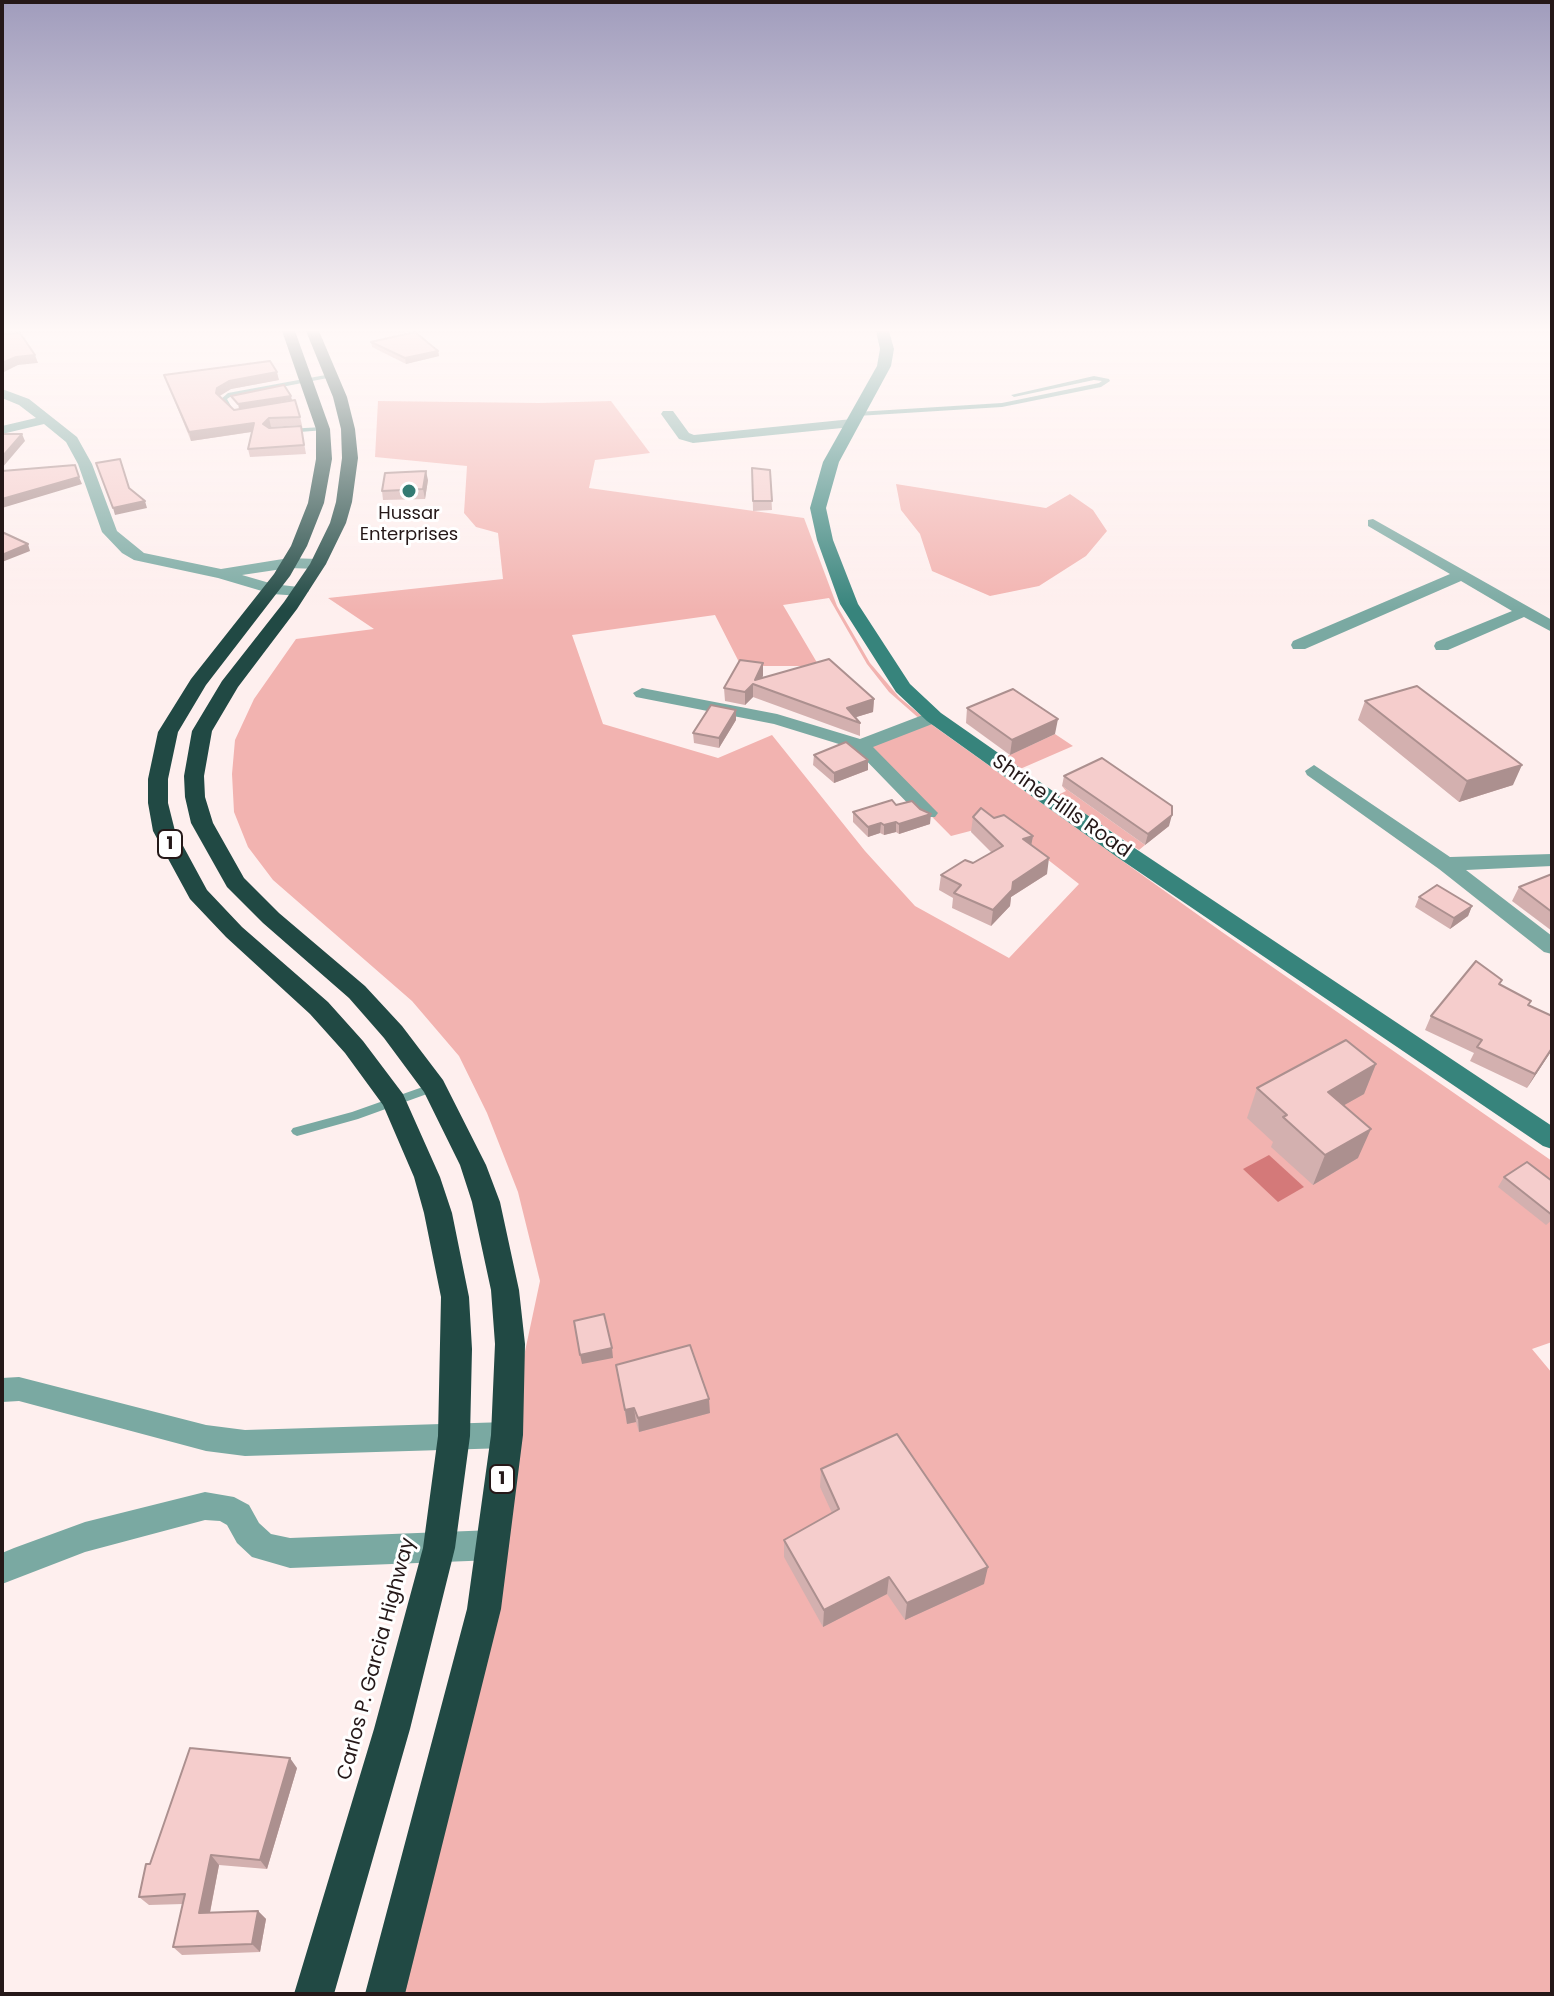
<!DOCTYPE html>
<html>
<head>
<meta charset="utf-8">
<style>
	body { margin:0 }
	#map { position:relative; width:1554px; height:1996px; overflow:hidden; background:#feefee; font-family:Poppins,sans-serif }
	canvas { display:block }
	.frame { position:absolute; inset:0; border:4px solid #251818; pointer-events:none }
</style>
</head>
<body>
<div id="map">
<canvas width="1554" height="1996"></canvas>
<div class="frame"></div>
</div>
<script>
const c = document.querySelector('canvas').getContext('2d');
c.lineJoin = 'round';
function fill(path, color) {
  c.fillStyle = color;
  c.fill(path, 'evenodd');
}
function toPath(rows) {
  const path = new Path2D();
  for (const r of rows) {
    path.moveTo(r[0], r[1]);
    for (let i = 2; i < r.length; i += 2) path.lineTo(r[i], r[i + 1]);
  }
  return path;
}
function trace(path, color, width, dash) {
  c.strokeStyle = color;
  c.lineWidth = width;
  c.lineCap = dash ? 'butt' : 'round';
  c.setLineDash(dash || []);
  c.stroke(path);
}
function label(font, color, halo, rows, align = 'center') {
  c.font = font + ' Poppins,sans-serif';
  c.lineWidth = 6;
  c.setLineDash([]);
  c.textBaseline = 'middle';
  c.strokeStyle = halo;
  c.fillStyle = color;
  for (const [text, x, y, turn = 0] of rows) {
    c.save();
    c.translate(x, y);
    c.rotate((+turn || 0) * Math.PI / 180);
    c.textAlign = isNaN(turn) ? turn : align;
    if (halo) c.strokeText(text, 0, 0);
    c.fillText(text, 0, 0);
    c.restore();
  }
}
fill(toPath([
	[378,401,539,403,611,401,650,453,595,460,589,488,804,518,837,606,870,663,899,697,935,727,1222,932,1552,1161,1552,1342,1532,1349,1552,1373,1552,1994,388,1994,540,1281,518,1192,487,1113,459,1056,412,1001,273,880,248,847,234,812,232,774,235,740,254,699,296,639,374,629,328,598,503,579,498,533,476,527,464,513,467,466,375,457],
	[829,598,867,664,889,692,922,721,861,745,951,836,1001,823,1079,884,1009,958,915,906,865,851,772,735,718,758,603,724,572,635,715,615,741,666,819,666,783,605],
	[896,484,1046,508,1070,494,1093,510,1107,531,1086,556,1039,586,990,596,932,571,920,534,901,510],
	[1055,734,1073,746,1020,769,1003,758],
	[1062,786,1145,845,1139,850,1058,795,1066,791]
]), '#f2b3b0');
fill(toPath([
	[1269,1155,1304,1187,1278,1202,1243,1169]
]), '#d47979');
fill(toPath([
	[331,374,333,375,333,377,230,397,227,399,235,413,232,415,230,414,221,399,228,393,331,374],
	[1094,376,1109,379,1110,381,1101,387,1002,407,857,416,854,414,857,412,1002,403,1099,383,1102,381,1094,380,1014,397,1011,395,1094,376],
	[323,427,326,429,325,430,287,433,284,431,287,429,323,427],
	[434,1083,438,1084,440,1087,438,1090,358,1119,297,1136,293,1134,291,1131,293,1128,352,1112,434,1083]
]), '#7aa9a2');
fill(toPath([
	[2,389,29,399,77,437,92,464,117,531,144,553,221,569,289,558,318,559,326,564,318,569,289,568,242,575,273,584,307,588,309,591,301,596,272,594,218,578,134,560,122,553,102,532,78,464,66,442,44,424,2,434,2,426,36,418,19,405,2,398,2,389],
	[663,411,673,411,689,433,694,435,852,419,859,423,852,427,693,443,679,439,661,414,663,411],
	[1373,519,1552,620,1552,632,1524,617,1448,650,1436,650,1434,646,1436,642,1512,611,1461,581,1305,649,1293,649,1291,645,1293,641,1450,574,1368,526,1368,520,1373,519],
	[642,688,777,714,860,739,928,713,940,713,943,717,940,721,873,747,938,813,935,817,921,817,855,749,774,724,636,697,633,693,642,688],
	[1314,765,1450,857,1552,854,1552,866,1466,870,1552,936,1552,954,1544,952,1439,869,1307,775,1305,771,1314,765],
	[19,1377,206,1425,245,1430,507,1422,517,1426,521,1435,517,1444,507,1448,245,1456,206,1451,19,1401,2,1402,2,1378,19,1377],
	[205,1492,234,1497,249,1505,259,1523,271,1534,290,1538,494,1530,505,1535,509,1545,505,1555,494,1560,290,1568,252,1557,237,1543,227,1525,220,1521,205,1520,85,1552,2,1584,2,1553,14,1548,85,1522,205,1492]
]), '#7aa9a2');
fill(toPath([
	[876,331,889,331,894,349,891,366,839,462,826,508,833,540,858,604,910,684,941,713,1133,847,1552,1126,1552,1149,1543,1146,1117,857,927,721,896,692,840,604,817,540,810,508,823,462,877,366,880,349,876,331]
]), '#37847c');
fill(toPath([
	[282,331,295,331,330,429,332,459,324,503,307,546,290,576,206,685,178,732,168,779,168,803,175,831,207,890,242,927,328,1002,363,1041,403,1094,440,1177,452,1213,469,1297,472,1349,470,1436,455,1548,410,1729,334,1994,294,1994,374,1729,423,1548,438,1436,441,1297,424,1213,414,1177,383,1105,345,1053,310,1014,226,937,190,899,153,831,148,803,148,779,158,732,191,679,274,574,291,546,308,503,316,459,316,429,282,331],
	[306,331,319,331,347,397,355,429,358,458,352,502,346,523,326,564,297,609,238,687,212,731,204,776,205,797,213,823,244,878,279,913,365,986,402,1026,443,1080,486,1165,500,1202,519,1290,525,1344,523,1435,501,1609,405,1994,365,1994,467,1609,491,1435,495,1344,491,1290,472,1202,460,1165,424,1092,384,1038,349,998,263,923,227,887,191,823,185,797,184,776,192,731,222,681,284,602,310,564,330,523,336,502,342,458,341,429,333,397,306,331]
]), '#214944');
fill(toPath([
	[371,342,438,351,439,356,406,364,372,347],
	[164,375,279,380,231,389,220,396,234,410,300,417,302,425,271,427,269,428,301,426,306,454,250,457,248,449,252,432,191,441],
	[752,468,770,470,772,510,753,511],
	[428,480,425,499,383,500,382,491],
	[763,663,762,678,874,699,873,712,856,717,860,723,860,736,753,697,745,705,725,701,724,688],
	[1365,701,1513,785,1459,802,1358,720],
	[967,708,1055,734,1010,755,966,723],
	[736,720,719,748,694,743,693,733],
	[814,755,868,770,834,783,813,765],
	[1064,776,1169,826,1145,845,1062,786],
	[896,805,930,824,899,834,896,832,884,835,880,833,868,837,853,822,853,812],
	[973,817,994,818,1033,836,1031,845,1047,874,1011,897,1010,906,991,926,952,908,953,898,939,890,941,875,973,863,992,853,971,832],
	[1552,874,1552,931,1512,901,1519,887],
	[1419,897,1472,906,1468,916,1450,929,1415,907],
	[1500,985,1529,1005,1552,1050,1527,1088,1470,1061,1474,1053,1425,1030,1431,1016],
	[1376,1064,1364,1094,1344,1105,1358,1158,1313,1185,1271,1147,1273,1142,1247,1118,1257,1088],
	[1504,1177,1552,1181,1552,1220,1546,1225,1498,1187],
	[616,1365,710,1413,639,1432,636,1422,627,1424],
	[821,1469,984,1584,905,1620,887,1594,823,1627,784,1557,784,1540,832,1513,820,1487],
	[297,1768,267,1869,219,1865,210,1913,258,1911,266,1919,260,1952,182,1955,173,1947,183,1904,149,1905,139,1897,150,1864]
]), '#d3b0af');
fill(toPath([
	[438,351,439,356,406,364,405,358],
	[35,355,38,363,18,365,2,373,2,363,16,357],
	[277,372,279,380,231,389,219,396,216,393,217,388,229,381],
	[291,396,292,400,239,409,238,404],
	[269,418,271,427,265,433,263,424],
	[254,423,257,431,191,441,189,432],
	[22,434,25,441,2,468,2,457],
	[426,471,428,480,425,499,423,489],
	[79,477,82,484,2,508,2,499],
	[145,501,147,508,115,515,113,508],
	[28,544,30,551,2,562,2,555],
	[763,663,763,676,758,686,755,680],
	[753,684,753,697,745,705,745,692],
	[874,699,873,712,850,719,847,708],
	[736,710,736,720,719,748,719,738],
	[1058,719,1055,734,1010,755,1012,740],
	[868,760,868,770,834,783,834,773],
	[1522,765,1513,785,1459,802,1467,781],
	[931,814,930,824,899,834,899,824],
	[1172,815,1169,826,1145,845,1148,834],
	[896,822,896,832,884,835,884,825],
	[881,823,880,833,868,837,868,827],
	[1033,836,1030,851,1023,839],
	[1049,858,1047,874,1011,897,1010,906,991,926,993,910,1013,882],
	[1472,906,1468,916,1450,929,1454,918],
	[1552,1048,1552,1050,1527,1088,1535,1074],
	[1376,1064,1364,1094,1316,1121,1328,1092],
	[1371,1129,1358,1158,1313,1185,1325,1155],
	[612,1348,613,1358,582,1364,580,1355],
	[709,1399,710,1413,639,1432,638,1418],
	[634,1408,636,1422,627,1424,625,1410],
	[988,1567,984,1584,905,1620,907,1603],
	[889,1577,887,1594,823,1627,824,1610],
	[290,1758,297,1768,267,1869,260,1860],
	[211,1855,219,1865,208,1922,199,1913],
	[258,1911,266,1919,260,1952,252,1944]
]), '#ac908f');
const building = toPath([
	[415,332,438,351,405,358,371,342,415,332],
	[20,333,35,355,16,357,2,363,2,334,20,333],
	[270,361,277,372,229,381,217,388,216,393,234,410,295,400,300,417,269,418,263,424,269,428,301,426,304,445,248,449,254,423,189,432,164,375,270,361],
	[284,385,291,396,238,404,231,396,284,385],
	[2,434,22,434,2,457,2,434],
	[120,459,129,488,145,501,113,508,96,463,120,459],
	[75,465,79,477,2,499,2,471,75,465],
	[752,468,770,470,772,501,753,501,752,468],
	[426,471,423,489,382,491,385,473,426,471],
	[2,532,28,544,2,555,2,532],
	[829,659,874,699,847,708,860,723,753,684,745,692,724,688,740,660,763,663,755,680,829,659],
	[1417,686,1522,765,1467,781,1365,701,1417,686],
	[1013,689,1058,719,1012,740,967,708,1013,689],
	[711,705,736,710,719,738,693,733,711,705],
	[846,742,868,760,834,773,814,755,846,742],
	[1102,758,1172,806,1172,815,1148,834,1064,776,1102,758],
	[892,800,896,805,912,801,920,809,931,814,899,824,896,822,884,825,881,823,868,827,853,812,892,800],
	[981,808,994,818,1004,815,1033,836,1023,839,1049,858,1013,882,1012,890,993,910,954,893,961,885,941,875,965,860,973,863,1003,846,973,817,981,808],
	[1552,874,1552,912,1519,887,1552,874],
	[1437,885,1472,906,1454,918,1419,897,1437,885],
	[1476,961,1502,980,1499,984,1531,1001,1528,1005,1552,1016,1552,1048,1535,1074,1477,1047,1482,1040,1431,1016,1476,961],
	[1346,1040,1376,1064,1328,1092,1371,1129,1325,1155,1283,1117,1287,1115,1257,1088,1346,1040],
	[1527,1162,1552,1181,1552,1215,1504,1177,1527,1162],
	[604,1314,612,1348,580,1355,574,1321,604,1314],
	[690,1345,709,1399,638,1418,634,1408,625,1410,616,1365,690,1345],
	[897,1434,988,1567,907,1603,889,1577,824,1610,784,1540,839,1509,821,1469,897,1434],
	[190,1748,290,1758,260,1860,211,1855,199,1913,258,1911,252,1944,173,1947,185,1894,139,1897,146,1864,150,1864,190,1748]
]);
fill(building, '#f5cdcc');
trace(building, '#ac908f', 2);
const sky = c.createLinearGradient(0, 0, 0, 611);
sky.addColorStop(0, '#a09cbc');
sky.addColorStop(0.54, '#fff8f7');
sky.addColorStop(1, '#fff8f700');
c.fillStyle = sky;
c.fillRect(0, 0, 1554, 611);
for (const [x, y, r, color] of [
	[409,491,8,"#347b73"]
]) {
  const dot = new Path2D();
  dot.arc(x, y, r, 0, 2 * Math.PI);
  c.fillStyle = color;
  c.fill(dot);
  trace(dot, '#fff', 3);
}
label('18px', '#251818', '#fff', [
	["Hussar",409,514],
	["Enterprises",409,535]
]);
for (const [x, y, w] of [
	[170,844,24],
	[502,1479,24]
]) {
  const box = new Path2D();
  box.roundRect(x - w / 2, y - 14, w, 28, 6);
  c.fillStyle = '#fff';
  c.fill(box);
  trace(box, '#251818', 2);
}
label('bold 18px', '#251818', null, [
	["1",170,844],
	["1",502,1479]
]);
label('20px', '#251818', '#fff', [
	["Shrine Hills Road",1061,807,35],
	["Carlos P. Garcia Highway",377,1659,-75]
]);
</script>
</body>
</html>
